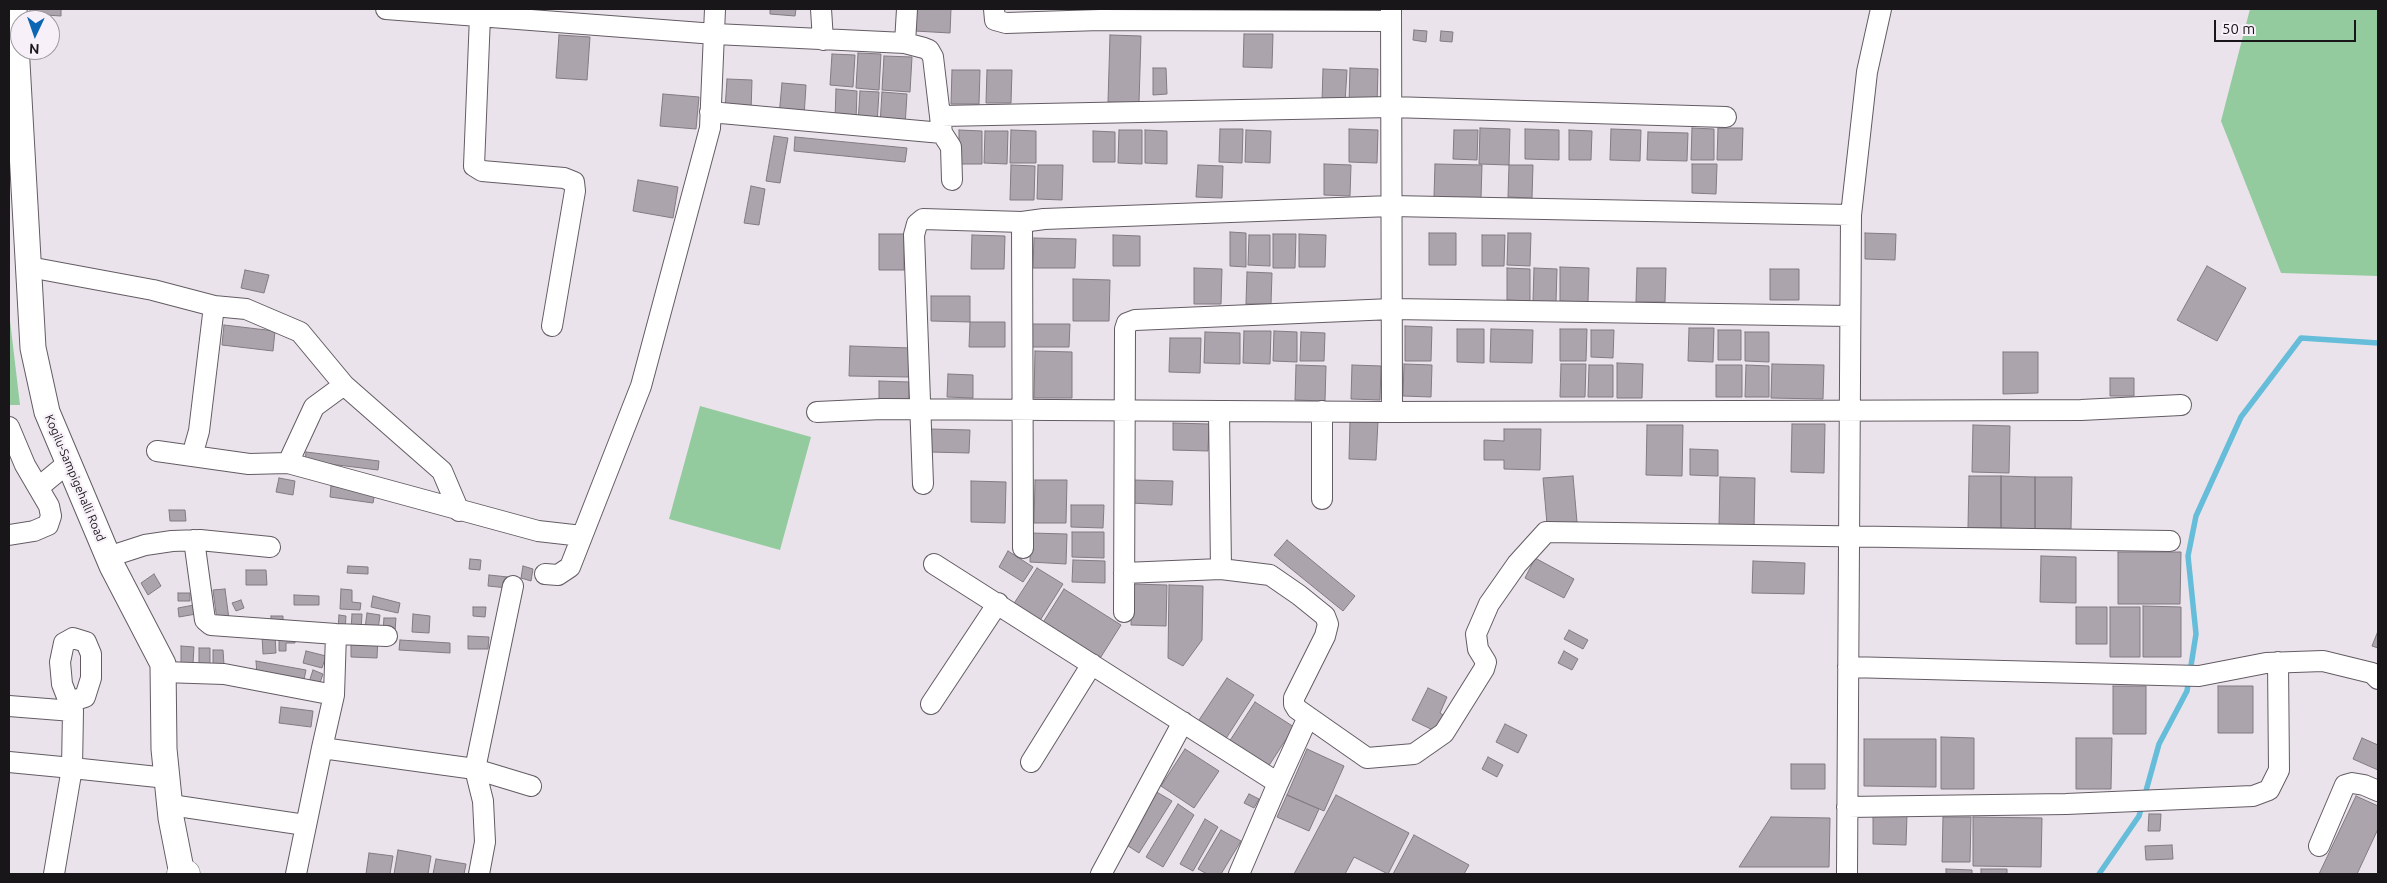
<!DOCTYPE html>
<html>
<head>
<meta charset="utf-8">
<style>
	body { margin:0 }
	#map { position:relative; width:2387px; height:883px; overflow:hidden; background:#ebe3eb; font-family:Ubuntu,sans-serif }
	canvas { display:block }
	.frame { position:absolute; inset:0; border:10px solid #181619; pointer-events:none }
	.north { position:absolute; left:10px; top:10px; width:50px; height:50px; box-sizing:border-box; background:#f8f0f9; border:1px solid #9e999f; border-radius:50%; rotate:183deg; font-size:14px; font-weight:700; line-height:20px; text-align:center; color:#181619 }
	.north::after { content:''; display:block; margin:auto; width:18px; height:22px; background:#0d66b3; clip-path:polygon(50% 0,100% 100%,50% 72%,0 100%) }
	.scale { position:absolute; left:2214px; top:20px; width:142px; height:22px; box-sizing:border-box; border:2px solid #181619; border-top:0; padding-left:6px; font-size:15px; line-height:18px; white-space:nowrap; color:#181619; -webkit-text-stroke:4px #f8f0f9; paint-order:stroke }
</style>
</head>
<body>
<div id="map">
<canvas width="2387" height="883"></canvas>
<div class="frame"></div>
<div class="north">N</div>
<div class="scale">50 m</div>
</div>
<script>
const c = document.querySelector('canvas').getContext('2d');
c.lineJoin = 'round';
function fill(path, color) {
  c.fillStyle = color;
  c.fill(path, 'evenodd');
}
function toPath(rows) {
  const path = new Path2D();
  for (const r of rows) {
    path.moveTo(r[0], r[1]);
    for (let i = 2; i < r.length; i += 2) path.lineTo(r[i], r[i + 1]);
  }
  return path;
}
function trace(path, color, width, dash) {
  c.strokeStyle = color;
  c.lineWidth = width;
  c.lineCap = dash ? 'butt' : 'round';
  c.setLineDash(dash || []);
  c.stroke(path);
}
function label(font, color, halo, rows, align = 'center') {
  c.font = font + ' Ubuntu,sans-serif';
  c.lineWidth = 4.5;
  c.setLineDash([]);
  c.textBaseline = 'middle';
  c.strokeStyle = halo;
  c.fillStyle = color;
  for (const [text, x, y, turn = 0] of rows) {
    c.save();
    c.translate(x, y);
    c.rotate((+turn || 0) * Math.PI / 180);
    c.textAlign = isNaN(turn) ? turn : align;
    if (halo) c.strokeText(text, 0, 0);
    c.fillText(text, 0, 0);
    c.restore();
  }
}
fill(toPath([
	[2250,9,2378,9,2378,276,2281,273,2221,121],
	[9,312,20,405,9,405],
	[700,406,811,437,780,550,669,519]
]), '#93ca9e');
trace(toPath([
	[2099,874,2139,816,2159,744,2187,691,2196,634,2188,556,2196,516,2241,417,2301,338,2378,343]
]), '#66bdd9', 5.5);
const building = toPath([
	[30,9,61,9,61,16,30,14,30,9],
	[770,9,796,9,795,16,770,14,770,9],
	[916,9,951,9,950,33,915,31,916,9],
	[1414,30,1427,31,1426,42,1413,40,1414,30],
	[1441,31,1453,32,1452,42,1440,41,1441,31],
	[1244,34,1273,34,1272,68,1243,67,1244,34],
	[559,35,590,37,587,80,556,78,559,35],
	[1110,35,1141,36,1139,103,1108,102,1110,35],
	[858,53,881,54,879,90,856,88,858,53],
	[832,54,855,55,853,87,830,85,832,54],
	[884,56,912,57,910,92,882,90,884,56],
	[1153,68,1166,68,1167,94,1153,95,1153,68],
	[1350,68,1378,69,1377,104,1349,103,1350,68],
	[1323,69,1347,70,1345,103,1322,102,1323,69],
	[952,70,980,70,979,104,951,104,952,70],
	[987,70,1012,70,1011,103,986,103,987,70],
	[727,79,752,80,751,112,725,110,727,79],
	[782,83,806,85,804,117,779,116,782,83],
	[836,89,857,91,856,121,835,119,836,89],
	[860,91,879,92,877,124,858,123,860,91],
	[882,92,907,94,905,126,880,125,882,92],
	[663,94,699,97,696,129,660,126,663,94],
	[1480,128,1510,129,1509,165,1479,164,1480,128],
	[1692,128,1714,129,1714,160,1691,160,1692,128],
	[1718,128,1743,128,1742,160,1717,160,1718,128],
	[1220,129,1243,129,1242,163,1219,162,1220,129],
	[1349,129,1378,130,1377,163,1349,162,1349,129],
	[1525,129,1559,130,1559,160,1525,159,1525,129],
	[1611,129,1641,130,1640,161,1610,160,1611,129],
	[959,130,982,131,982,164,959,164,959,130],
	[1011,130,1036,131,1036,163,1010,163,1011,130],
	[1119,130,1142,130,1142,164,1118,163,1119,130],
	[1145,130,1167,131,1167,164,1145,163,1145,130],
	[1246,130,1271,131,1270,163,1245,162,1246,130],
	[1454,130,1478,130,1477,160,1453,159,1454,130],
	[1569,130,1592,131,1591,160,1569,160,1569,130],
	[985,131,1008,131,1007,164,984,163,985,131],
	[1093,131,1115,132,1115,162,1093,162,1093,131],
	[1648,132,1688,133,1687,161,1647,160,1648,132],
	[774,136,788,138,780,183,766,181,774,136],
	[795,137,907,148,905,162,794,151,795,137],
	[1324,164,1351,165,1350,196,1324,195,1324,164],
	[1435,164,1482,165,1481,198,1434,197,1435,164],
	[1692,164,1717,164,1716,194,1692,193,1692,164],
	[1011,165,1035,166,1034,200,1010,200,1011,165],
	[1038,165,1063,165,1062,200,1037,199,1038,165],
	[1198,165,1223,166,1222,198,1196,197,1198,165],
	[1509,165,1533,165,1532,198,1508,197,1509,165],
	[638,180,678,187,673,218,633,211,638,180],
	[751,186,765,189,759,225,744,223,751,186],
	[1230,232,1246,233,1246,267,1230,266,1230,232],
	[1429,233,1456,233,1456,265,1429,265,1429,233],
	[1508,233,1531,233,1530,266,1507,265,1508,233],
	[1865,233,1896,234,1895,260,1865,259,1865,233],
	[879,234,904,234,904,270,879,270,879,234],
	[1273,234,1296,234,1295,268,1273,268,1273,234],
	[1299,234,1326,235,1325,267,1299,267,1299,234],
	[972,235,1005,236,1004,269,971,269,972,235],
	[1113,235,1140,236,1140,266,1113,266,1113,235],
	[1249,235,1270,235,1270,266,1248,265,1249,235],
	[1482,235,1505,235,1504,266,1482,266,1482,235],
	[1034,238,1076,239,1075,268,1033,268,1034,238],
	[2207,266,2246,288,2217,341,2177,320,2207,266],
	[1560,267,1589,268,1588,302,1560,301,1560,267],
	[1194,268,1222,269,1221,304,1194,304,1194,268],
	[1507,268,1530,269,1530,301,1507,300,1507,268],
	[1534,268,1557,269,1556,302,1533,301,1534,268],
	[1637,268,1666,268,1665,302,1636,302,1637,268],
	[1770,269,1799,269,1799,300,1770,300,1770,269],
	[245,270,269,275,264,293,241,288,245,270],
	[1247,272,1272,273,1271,304,1246,304,1247,272],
	[1073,279,1110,280,1109,321,1073,321,1073,279],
	[931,296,970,296,970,322,931,321,931,296],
	[970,322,1005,322,1005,347,969,347,970,322],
	[1032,324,1070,324,1069,347,1031,347,1032,324],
	[224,325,275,331,273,351,222,345,224,325],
	[1405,326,1432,327,1431,361,1405,361,1405,326],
	[1689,328,1714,328,1713,362,1688,361,1689,328],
	[1457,329,1484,329,1484,363,1457,362,1457,329],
	[1491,329,1533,330,1532,363,1490,362,1491,329],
	[1560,329,1587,329,1586,361,1560,361,1560,329],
	[1591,330,1614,330,1613,358,1591,357,1591,330],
	[1718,330,1741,330,1741,360,1718,360,1718,330],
	[1244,331,1271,331,1270,364,1243,363,1244,331],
	[1274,331,1297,332,1297,362,1273,361,1274,331],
	[1205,332,1240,333,1240,364,1204,363,1205,332],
	[1301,332,1325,333,1324,361,1300,361,1301,332],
	[1745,332,1769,332,1769,362,1745,361,1745,332],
	[1170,338,1201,338,1200,373,1169,372,1170,338],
	[850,346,910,348,909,377,849,376,850,346],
	[1035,351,1072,352,1072,398,1034,398,1035,351],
	[2003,352,2038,352,2038,393,2003,394,2003,352],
	[1617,363,1643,364,1642,398,1617,398,1617,363],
	[1404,364,1432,365,1431,397,1403,396,1404,364],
	[1561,364,1586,364,1585,397,1560,397,1561,364],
	[1772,364,1824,365,1823,399,1771,398,1772,364],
	[1296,365,1326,366,1325,401,1295,400,1296,365],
	[1352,365,1381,366,1380,400,1351,399,1352,365],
	[1589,365,1613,365,1613,397,1588,397,1589,365],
	[1716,365,1742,365,1742,397,1716,397,1716,365],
	[1746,365,1769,366,1769,397,1745,397,1746,365],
	[948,374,973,375,973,398,947,397,948,374],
	[2110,378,2134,378,2134,396,2110,396,2110,378],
	[879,381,909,382,909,402,879,401,879,381],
	[1350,420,1378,421,1376,460,1349,459,1350,420],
	[1173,423,1209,424,1208,451,1173,450,1173,423],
	[1792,424,1825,424,1824,473,1791,472,1792,424],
	[1647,425,1683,425,1682,476,1646,475,1647,425],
	[1973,425,2010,426,2009,473,1972,472,1973,425],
	[930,429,970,430,969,453,930,452,930,429],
	[1504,429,1541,429,1540,470,1504,469,1504,460,1484,460,1484,440,1504,441,1504,429],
	[1690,449,1718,450,1718,476,1690,475,1690,449],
	[306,452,379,461,378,470,305,461,306,452],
	[1573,476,1577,522,1547,524,1543,478,1573,476],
	[1969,476,2001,476,2001,528,1968,528,1969,476],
	[2001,476,2035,477,2035,529,2001,528,2001,476],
	[1720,477,1755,478,1754,527,1719,526,1720,477],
	[2035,477,2072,477,2071,529,2035,529,2035,477],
	[279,478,295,481,293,495,276,492,279,478],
	[1035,480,1067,480,1066,523,1034,523,1035,480],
	[1132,480,1173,481,1172,505,1131,503,1132,480],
	[971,481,1006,482,1005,523,971,522,971,481],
	[331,486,375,492,373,503,330,497,331,486],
	[1071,505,1104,505,1103,528,1071,527,1071,505],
	[169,510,185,510,186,521,170,521,169,510],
	[1072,532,1104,532,1104,558,1072,557,1072,532],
	[1031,533,1067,534,1066,564,1030,562,1031,533],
	[1287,540,1355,596,1343,611,1274,555,1287,540],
	[1008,551,1033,567,1023,582,999,567,1008,551],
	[2118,552,2181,552,2180,604,2118,604,2118,552],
	[2041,556,2076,557,2076,603,2040,602,2041,556],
	[1535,558,1574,579,1564,598,1525,578,1535,558],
	[470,559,481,560,480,570,469,569,470,559],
	[1073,560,1105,561,1105,583,1072,582,1073,560],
	[1753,561,1805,563,1804,594,1752,593,1753,561],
	[348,566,368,567,368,574,347,573,348,566],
	[523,566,533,569,531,581,521,578,523,566],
	[1037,568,1063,584,1039,622,1013,605,1037,568],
	[246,570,266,570,267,585,246,585,246,570],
	[154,574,161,586,148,595,141,583,154,574],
	[489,575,508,577,508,588,488,586,489,575],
	[1132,584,1167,585,1166,626,1131,625,1132,584],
	[1169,585,1203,586,1202,640,1183,666,1168,658,1169,585],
	[225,589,229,619,217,620,213,590,225,589],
	[341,589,352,590,352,602,361,603,360,610,340,609,341,589],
	[1064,589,1121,625,1099,660,1042,624,1064,589],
	[178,593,190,593,190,601,178,601,178,593],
	[294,595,319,596,319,605,294,605,294,595],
	[373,596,400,603,398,613,371,607,373,596],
	[241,600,244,608,236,611,232,603,241,600],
	[194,605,196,614,179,617,178,608,194,605],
	[2143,606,2181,607,2181,657,2143,657,2143,606],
	[473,607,486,607,485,617,473,616,473,607],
	[2076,607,2107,607,2107,644,2076,644,2076,607],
	[2110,607,2140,607,2140,657,2110,657,2110,607],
	[367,613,380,615,378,630,365,628,367,613],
	[352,614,362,614,361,631,351,630,352,614],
	[413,614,430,616,429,633,412,632,413,614],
	[339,615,346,616,345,630,338,629,339,615],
	[271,616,283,616,283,624,271,624,271,616],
	[384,618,396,618,395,631,383,630,384,618],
	[1569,630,1588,640,1583,649,1564,639,1569,630],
	[2378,631,2378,648,2372,646,2378,631],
	[279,634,295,634,295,643,286,643,286,651,279,651,279,634],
	[275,635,276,653,263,654,262,636,275,635],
	[351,636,378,637,377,658,351,657,351,636],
	[468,636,489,637,488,649,468,649,468,636],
	[400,640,450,643,450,653,399,650,400,640],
	[181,646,194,647,193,663,181,663,181,646],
	[199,648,210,648,210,666,199,666,199,648],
	[213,650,223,650,224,665,213,665,213,650],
	[306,651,326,656,322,668,303,663,306,651],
	[1564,651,1578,659,1572,670,1558,663,1564,651],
	[256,661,306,670,303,684,257,675,256,661],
	[313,670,323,674,319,686,309,682,313,670],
	[1227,678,1254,695,1225,740,1197,723,1227,678],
	[2113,686,2146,686,2146,734,2113,734,2113,686],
	[2218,686,2253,686,2253,733,2218,733,2218,686],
	[1428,688,1447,697,1440,713,1443,715,1435,731,1412,720,1428,688],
	[1255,702,1294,727,1268,767,1229,742,1255,702],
	[281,707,313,711,311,727,279,723,281,707],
	[1505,724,1527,735,1518,753,1496,742,1505,724],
	[1941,737,1974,738,1974,789,1941,789,1941,737],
	[2076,738,2112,738,2111,789,2076,789,2076,738],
	[2362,738,2378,745,2378,770,2353,759,2362,738],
	[1864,739,1936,739,1936,787,1864,786,1864,739],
	[1185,749,1219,771,1194,808,1161,786,1185,749],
	[1307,749,1344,766,1324,811,1287,795,1307,749],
	[1488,757,1503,765,1497,777,1482,769,1488,757],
	[1791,764,1825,764,1825,789,1791,789,1791,764],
	[1155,791,1172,801,1139,853,1122,842,1155,791],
	[1249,794,1259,799,1254,808,1244,803,1249,794],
	[1287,795,1319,809,1309,831,1277,817,1287,795],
	[1336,795,1409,833,1388,874,1354,857,1345,874,1294,874,1336,795],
	[2356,796,2378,806,2378,829,2357,874,2319,874,2356,796],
	[1178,804,1194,815,1163,867,1146,857,1178,804],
	[1873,814,1907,814,1906,845,1873,844,1873,814],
	[2149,814,2161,814,2160,831,2148,831,2149,814],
	[1771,817,1830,818,1829,867,1739,867,1771,817],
	[1943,817,1971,817,1970,862,1942,862,1943,817],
	[1973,817,2042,818,2041,867,1973,866,1973,817],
	[1205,819,1218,827,1193,871,1180,864,1205,819],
	[1221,830,1241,841,1221,874,1207,874,1198,869,1221,830],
	[1414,835,1469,865,1464,874,1393,874,1414,835],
	[2172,845,2173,859,2146,860,2145,846,2172,845],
	[398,850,431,856,428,874,394,874,398,850],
	[369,853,393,856,390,874,366,874,369,853],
	[436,859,466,864,464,874,433,874,436,859],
	[1946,869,1972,870,1972,874,1946,874,1946,869],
	[1981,869,2007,869,2007,874,1981,874,1981,869]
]);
fill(building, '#aca4ac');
trace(building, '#827b82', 1);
const minor = toPath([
	[386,9,715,34,905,43,924,48,929,50,933,57,942,133,951,147,952,180],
	[821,9,823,40],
	[994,9,995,20,1006,23,1100,20,1391,21],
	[1391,9,1392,412,2081,410,2181,405],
	[480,16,474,166,482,171,564,178,574,182,575,191,552,326],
	[905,43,907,9],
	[710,112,942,133],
	[941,116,1391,107,1726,117],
	[1851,215,1867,72,1881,9],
	[1022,222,1023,548],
	[29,267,153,290,214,306,246,309,300,332,344,385,442,471,459,511],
	[1219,411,1221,569],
	[817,412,882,409,1392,412],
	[9,427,25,465,49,506,51,516,48,525,34,531,9,535],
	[157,451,249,464,288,463,314,407,344,385],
	[192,456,199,431,214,306],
	[288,463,538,531,582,536],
	[923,484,914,235,917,224,923,219,1022,222,1044,219,1391,206,1851,215,1847,874],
	[39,487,68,463],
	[1322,499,1322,411],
	[194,540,205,620,211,625,336,634,387,636],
	[108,557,145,545,172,541,200,540,270,547],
	[934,564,1278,783,1239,874],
	[1124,573,1221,569,1270,575,1299,595,1325,616,1328,624,1325,636,1294,698,1294,704,1297,709,1367,758,1414,754,1444,733,1484,669,1486,662,1478,649,1476,634,1489,604,1517,564,1546,532,2170,541],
	[545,574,558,575,570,567,641,386,710,128,715,9],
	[1124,612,1125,329,1127,323,1135,320,1392,309,1850,316],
	[1848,667,2199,676,2266,663,2323,661,2372,673,2378,679],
	[163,672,224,674,334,695],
	[931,704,998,603],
	[9,706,73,711],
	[322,748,334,695,336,634],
	[9,762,72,768,73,711,69,702,62,684,60,662,64,643,73,638,86,642,91,654,91,678,85,697,69,702],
	[1031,762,1092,664],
	[475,769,483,801,485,842,479,874],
	[475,769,531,786],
	[1278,783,1308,717],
	[171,805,305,825],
	[1847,807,2066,804,2253,796,2269,790,2279,770,2278,662],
	[2319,846,2345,785,2352,783,2364,785,2378,791],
	[54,874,72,768,167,778],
	[296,874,322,748,475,769,513,586],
	[1101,874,1183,722]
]);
const tertiary = toPath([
	[14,9,33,348,47,412,112,566,163,664,164,749,171,818,182,874]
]);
const secondary = toPath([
	[181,874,186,874]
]);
trace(minor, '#635c63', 22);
trace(tertiary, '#635c63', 27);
trace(secondary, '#635c63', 29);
trace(minor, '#fff', 20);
trace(tertiary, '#fff', 25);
trace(secondary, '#fff', 28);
label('12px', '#181619', '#f8f0f9', [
	["Kogilu-Sampigehalli Road",75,478,67]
]);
</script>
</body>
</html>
